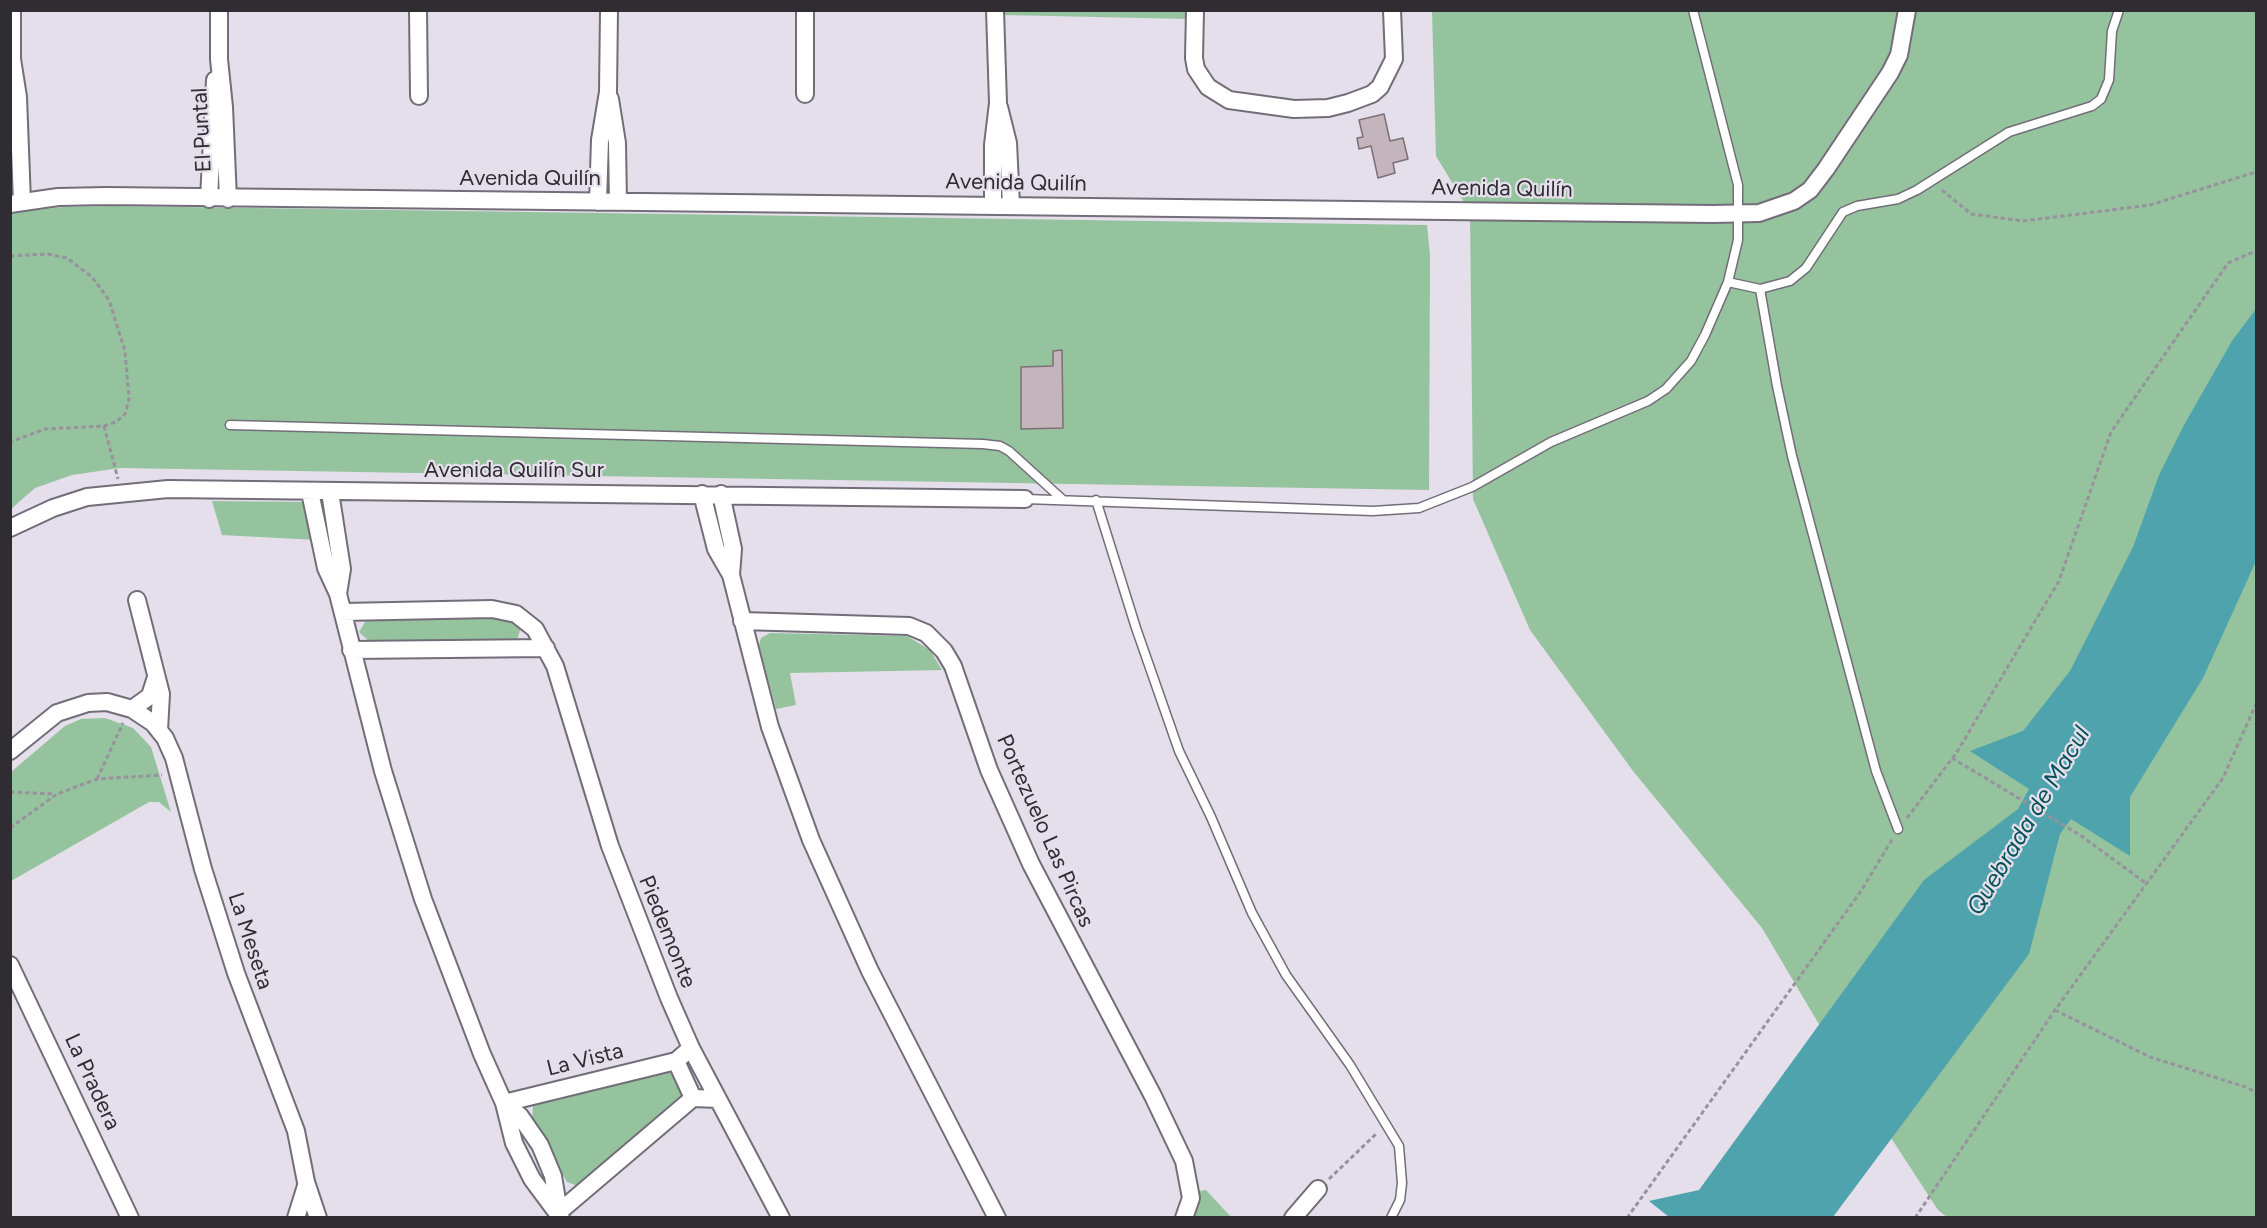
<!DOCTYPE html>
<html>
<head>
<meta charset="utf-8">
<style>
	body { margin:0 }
	#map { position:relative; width:2267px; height:1228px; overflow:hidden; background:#e5deeb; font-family:Figtree,sans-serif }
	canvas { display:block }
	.frame { position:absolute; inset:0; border:12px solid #302d32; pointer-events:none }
</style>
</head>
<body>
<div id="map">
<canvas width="2267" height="1228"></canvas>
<div class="frame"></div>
</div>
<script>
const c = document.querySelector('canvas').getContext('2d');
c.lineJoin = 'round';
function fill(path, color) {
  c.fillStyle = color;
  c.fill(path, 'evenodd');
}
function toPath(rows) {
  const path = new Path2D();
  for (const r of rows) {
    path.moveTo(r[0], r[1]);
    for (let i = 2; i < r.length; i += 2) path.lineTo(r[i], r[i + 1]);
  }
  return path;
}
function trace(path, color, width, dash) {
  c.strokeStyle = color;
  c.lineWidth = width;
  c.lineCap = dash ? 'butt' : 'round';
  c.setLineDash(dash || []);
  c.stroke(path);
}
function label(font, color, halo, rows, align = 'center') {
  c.font = font + ' Figtree,sans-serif';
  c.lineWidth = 4.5;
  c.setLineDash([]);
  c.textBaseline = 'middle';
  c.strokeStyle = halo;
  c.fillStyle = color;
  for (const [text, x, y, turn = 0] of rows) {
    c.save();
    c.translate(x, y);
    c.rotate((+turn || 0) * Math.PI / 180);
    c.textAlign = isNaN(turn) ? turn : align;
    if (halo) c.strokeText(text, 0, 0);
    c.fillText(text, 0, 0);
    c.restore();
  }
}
fill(toPath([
	[1004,10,1189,10,1190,19,1004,15],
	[1432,11,2256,11,2256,1217,1947,1217,1938,1210,1839,1058,1762,928,1633,771,1530,630,1473,499,1470,212,1436,156],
	[114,206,1427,225,1430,255,1429,490,120,468,72,475,35,488,11,509,11,213,62,207],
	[212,501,310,502,317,540,222,535],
	[507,616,521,627,517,640,371,643,359,632,367,619],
	[770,633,907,636,930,650,942,670,790,673,796,705,776,709,759,646,761,638],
	[105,718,133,728,151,747,171,812,159,802,149,802,11,881,11,772,65,726,81,719],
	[667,1071,675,1077,682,1097,578,1186,567,1182,532,1121,533,1106],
	[1206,1190,1231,1217,1193,1218,1199,1191]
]), '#94c39e');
fill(toPath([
	[2256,309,2256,561,2203,678,2130,797,2130,856,2071,819,2060,834,2029,954,1833,1217,1669,1217,1649,1201,1699,1190,1924,880,2018,809,2029,789,1970,751,2023,731,2070,671,2133,547,2159,475,2184,425,2232,341]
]), '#4fa3ad');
const building = toPath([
	[1384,114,1390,141,1403,138,1408,159,1393,163,1395,173,1378,178,1371,146,1359,149,1357,138,1363,137,1359,120,1384,114],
	[1062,350,1063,428,1021,429,1021,367,1053,366,1053,351,1062,350]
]);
fill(building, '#c4b5bd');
trace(building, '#7c6f76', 1.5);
const lane = toPath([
	[1728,282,1760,289,1790,281,1806,268,1843,212,1857,206,1898,199,1917,190,2009,132,2092,106,2101,99,2109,80,2112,31,2119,10],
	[1760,289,1777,386,1792,456,1876,771,1898,829],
	[230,425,983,444,1000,446,1009,451,1062,499],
	[1025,499,1373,511,1419,508,1472,487,1551,442,1648,401,1666,389,1691,361,1705,335,1728,282,1738,240,1738,185,1693,10],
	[1096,500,1136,628,1179,751,1211,817,1252,913,1286,975,1350,1065,1399,1146,1402,1183,1400,1200,1391,1218]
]);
const street = toPath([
	[12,10,12,59,18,97,22,202],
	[219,10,219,59,224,107,228,199],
	[418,10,419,96],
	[805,10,805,94],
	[1195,10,1194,58,1196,69,1208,87,1229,100,1294,109,1328,108,1348,103,1372,94,1380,87,1394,59,1392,10],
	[610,99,617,143,618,202],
	[999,107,1008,143,1011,205],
	[209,199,215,80],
	[598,202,600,140,608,92,609,10],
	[10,204,58,197,107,196,1713,214,1759,213,1794,201,1810,190,1826,169,1890,73,1899,55,1907,10],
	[993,205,993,145,998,103,995,10],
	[310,492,326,568,338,594,383,771,423,899,482,1054,504,1103,514,1143,532,1179,561,1218],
	[330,492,342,569,338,594],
	[702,494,716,549,731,575,770,727,811,840,870,971,997,1218],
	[721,494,733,549,731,575],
	[10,528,53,508,87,497,168,489,1025,499],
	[137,600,161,694,159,730],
	[343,612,492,609,516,614,535,629,555,666,610,846,669,998,691,1048,781,1218],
	[742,621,909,626,926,633,944,651,953,666,989,770,1031,864,1153,1096,1184,1161,1191,1198,1184,1218],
	[351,650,546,648],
	[132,709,150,696,156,677],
	[10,751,57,713,88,703,107,702,132,709,153,723,165,738,174,758,203,869,236,973,296,1131,306,1182,318,1218],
	[10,965,130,1218],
	[676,1061,693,1098],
	[504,1103,676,1061,691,1048],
	[504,1103,520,1116,540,1145,553,1176,559,1212],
	[559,1212,693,1098,718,1099],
	[296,1218,306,1186],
	[1293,1218,1318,1189]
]);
trace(lane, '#736d79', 11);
trace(street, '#736d79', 20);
trace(toPath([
	[1942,190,1971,214,2023,221,2150,205,2256,172],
	[10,256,48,254,67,258,92,277,109,300,125,351,129,399,125,414,116,422,104,426,45,429,10,442],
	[104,426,118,479],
	[1952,758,2080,835,2147,884],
	[97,779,123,723],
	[10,792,55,794],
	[1907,818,1957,752,2059,581,2111,432,2228,263,2256,251],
	[10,828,57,794,97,779,162,775],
	[2055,1010,2150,1057,2249,1088,2256,1094],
	[1329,1179,1376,1134],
	[1627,1218,1861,891,1893,838],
	[1915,1218,2055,1010,2223,778,2256,704]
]), '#97929c', 3, [4.5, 3]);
trace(lane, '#fff', 8);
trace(street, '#fff', 16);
label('22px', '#302d32', '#e5deeb', [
	["El Puntal",202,130,-93],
	["Avenida Quilín",530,179],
	["Avenida Quilín",1016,183,1],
	["Avenida Quilín",1502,189,1],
	["Avenida Quilín Sur",514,471],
	["Portezuelo Las Pircas",1045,831,66],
	["Piedemonte",667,932,68],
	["La Meseta",250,941,72],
	["La Vista",585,1060,-14],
	["La Pradera",92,1082,65]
]);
label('italic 24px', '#025259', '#e5deeb', [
	["Quebrada de Macul",2029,821,-59]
]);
</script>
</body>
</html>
